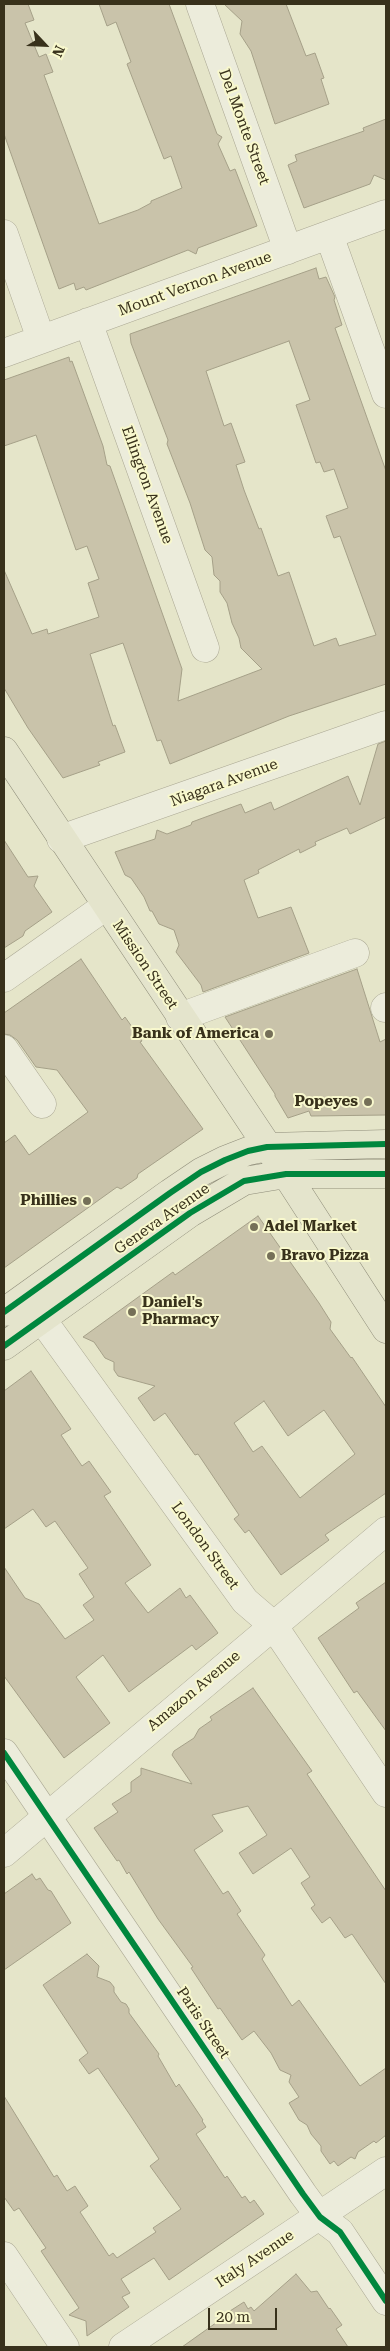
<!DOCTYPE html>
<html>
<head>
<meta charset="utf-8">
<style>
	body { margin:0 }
	#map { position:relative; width:390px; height:2351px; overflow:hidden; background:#e5e5c9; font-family:"Roboto Serif",serif }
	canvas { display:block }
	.frame { position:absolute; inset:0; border:5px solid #38311b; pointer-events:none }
	.north { position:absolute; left:20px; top:20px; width:50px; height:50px; -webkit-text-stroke:4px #f8f8cd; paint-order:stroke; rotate:115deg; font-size:14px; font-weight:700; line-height:20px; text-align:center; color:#38311b }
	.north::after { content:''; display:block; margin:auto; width:18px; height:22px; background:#38311b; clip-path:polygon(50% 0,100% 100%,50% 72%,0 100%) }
	.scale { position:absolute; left:208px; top:2308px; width:69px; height:22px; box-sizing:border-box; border:2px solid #38311b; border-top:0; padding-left:6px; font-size:15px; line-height:18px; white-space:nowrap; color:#38311b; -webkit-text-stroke:4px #f8f8cd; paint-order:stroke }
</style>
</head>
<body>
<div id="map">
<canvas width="390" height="2351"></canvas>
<div class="frame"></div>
<div class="north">N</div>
<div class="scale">20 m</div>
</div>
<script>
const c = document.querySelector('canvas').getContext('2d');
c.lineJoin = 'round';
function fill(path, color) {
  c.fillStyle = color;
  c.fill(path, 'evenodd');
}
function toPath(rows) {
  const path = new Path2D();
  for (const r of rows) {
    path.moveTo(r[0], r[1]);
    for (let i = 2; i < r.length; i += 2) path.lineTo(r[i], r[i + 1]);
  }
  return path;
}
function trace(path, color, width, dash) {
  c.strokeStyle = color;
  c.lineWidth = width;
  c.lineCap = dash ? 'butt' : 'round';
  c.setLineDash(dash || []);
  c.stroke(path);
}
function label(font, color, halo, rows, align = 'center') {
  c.font = font + ' "Roboto Serif",serif';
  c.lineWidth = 4;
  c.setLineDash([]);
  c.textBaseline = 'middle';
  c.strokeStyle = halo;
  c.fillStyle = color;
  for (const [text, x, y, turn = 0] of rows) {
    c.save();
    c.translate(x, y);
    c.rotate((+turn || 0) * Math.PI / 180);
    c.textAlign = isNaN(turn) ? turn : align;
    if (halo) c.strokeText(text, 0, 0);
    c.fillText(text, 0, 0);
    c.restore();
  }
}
const building = toPath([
	[4,4,28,4,34,20,25,23,39,57,46,54,53,72,44,75,99,224,138,210,151,203,151,201,182,188,171,156,164,159,127,64,131,62,116,22,107,26,99,4,169,4,217,134,222,137,218,144,230,171,235,169,257,226,198,248,196,254,188,250,86,290,84,287,76,290,74,283,59,289,4,134,4,4],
	[224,4,286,4,306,56,315,53,324,78,321,79,329,104,275,124,251,51,240,34,242,21,224,4],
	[386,119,386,180,374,175,370,184,304,208,288,165,297,161,295,155,364,131,363,128,386,119],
	[316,268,319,279,326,277,335,297,334,300,342,325,335,328,386,471,386,684,289,716,170,764,161,740,157,741,123,643,90,654,113,726,115,725,125,752,98,762,100,765,63,778,28,728,4,688,4,570,32,634,47,629,48,634,99,617,88,583,99,579,87,546,76,550,36,435,4,446,4,380,69,357,70,362,72,361,103,446,107,465,110,466,182,669,178,701,262,669,241,648,239,638,232,623,227,603,220,592,220,581,214,575,212,557,205,550,190,503,167,444,168,440,131,343,130,334,316,268],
	[289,341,310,400,296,405,316,463,320,462,324,472,334,469,348,508,326,516,334,538,340,536,376,635,339,646,336,638,314,646,289,572,278,576,261,528,259,529,244,490,236,465,245,462,231,423,224,426,206,371,289,341],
	[386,741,386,817,350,834,347,828,315,842,316,845,300,853,299,849,258,870,259,873,244,880,258,918,291,907,309,953,203,992,201,985,176,952,179,945,174,930,159,924,152,911,150,911,144,897,131,878,125,875,115,852,155,839,157,830,167,834,191,825,192,822,241,804,245,813,271,802,274,810,348,776,360,805,378,744,386,741],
	[4,840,28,877,38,876,34,886,52,912,25,931,23,936,4,948,4,840],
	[81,959,122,1020,125,1017,142,1041,140,1042,203,1129,138,1174,137,1178,121,1189,117,1187,4,1268,4,1143,15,1135,29,1155,88,1112,57,1070,36,1067,17,1040,10,1035,4,1034,4,1013,81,959],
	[357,969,380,1042,386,1039,386,1115,311,1116,309,1111,288,1118,275,1096,275,1094,225,1017,357,969],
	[258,1216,319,1303,331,1322,330,1329,351,1358,352,1357,386,1407,386,1493,325,1535,329,1540,281,1575,249,1530,245,1533,234,1519,239,1515,198,1454,195,1455,165,1413,154,1421,138,1398,155,1386,118,1376,114,1370,114,1362,105,1358,94,1342,83,1337,173,1272,175,1275,258,1216],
	[264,1401,288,1436,324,1410,355,1454,300,1498,262,1446,253,1452,234,1423,264,1401],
	[31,1371,71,1429,61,1435,82,1466,89,1461,111,1492,104,1496,151,1565,125,1583,148,1613,180,1588,186,1598,190,1595,218,1633,196,1650,192,1645,129,1692,103,1655,76,1677,110,1723,64,1758,4,1676,4,1567,25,1598,39,1604,65,1639,94,1620,83,1605,94,1597,79,1574,88,1568,55,1521,46,1527,33,1509,4,1529,4,1391,31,1371],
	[386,1582,386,1731,357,1691,354,1693,318,1638,359,1608,356,1603,386,1582],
	[253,1688,312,1771,307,1774,386,1891,386,1984,352,1934,345,1938,330,1917,322,1923,311,1908,315,1905,301,1883,310,1877,291,1848,253,1874,239,1853,267,1835,248,1806,212,1815,223,1831,194,1850,223,1894,228,1891,241,1911,237,1914,265,1955,262,1959,292,2006,299,2000,360,2086,386,2068,386,2135,376,2143,374,2141,358,2152,355,2159,351,2157,338,2166,334,2161,330,2164,321,2151,321,2146,311,2134,307,2125,299,2120,289,2103,299,2097,289,2082,291,2075,280,2070,271,2053,254,2031,242,2040,220,2008,218,2009,191,1968,193,1967,158,1919,129,1872,127,1874,119,1860,117,1861,94,1828,118,1812,112,1804,131,1792,131,1782,141,1775,141,1768,192,1784,172,1755,174,1751,194,1738,199,1729,212,1720,210,1717,253,1688],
	[32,1874,36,1880,40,1878,48,1890,51,1891,71,1923,4,1970,4,1894,32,1874],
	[87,1954,99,1966,97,1977,110,1982,114,1987,114,1992,121,2002,126,2004,129,2009,129,2013,159,2054,158,2056,176,2087,179,2084,203,2120,202,2121,206,2127,196,2134,225,2178,227,2176,242,2198,245,2196,250,2203,254,2200,264,2214,169,2280,154,2258,121,2279,130,2293,122,2297,129,2307,87,2336,86,2321,69,2315,79,2308,41,2251,46,2248,19,2208,14,2211,4,2197,4,2096,54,2177,57,2175,67,2191,75,2186,88,2206,80,2212,109,2256,113,2253,117,2258,156,2232,153,2228,181,2209,150,2166,159,2159,130,2115,98,2068,89,2074,79,2060,88,2053,43,1985,87,1954],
	[296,2274,311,2292,317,2291,329,2309,330,2308,342,2325,336,2329,348,2347,182,2347,220,2320,219,2318,244,2302,248,2309,251,2307,254,2311,296,2274]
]);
fill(building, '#c9c3aa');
trace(building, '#a5a088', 1);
const minor = toPath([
	[200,4,288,250],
	[4,234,41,339],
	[329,235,386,394],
	[88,322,205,648],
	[4,353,386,214],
	[61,839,386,725],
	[4,978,106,906],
	[385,1008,386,1007],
	[180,1017,355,953],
	[4,1049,42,1104],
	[28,1300,245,1601,273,1625,386,1793],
	[4,1753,303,2194,320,2217,340,2232,386,2301],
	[4,1853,386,1531],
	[4,2256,65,2347],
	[123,2347,386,2171]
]);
const major = toPath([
	[4,751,286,1174,386,1329],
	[4,1312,170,1193,201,1172,225,1160,248,1151,267,1147,386,1144],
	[4,1346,190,1213,244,1181,286,1174,386,1174]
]);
trace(minor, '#aaa793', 29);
trace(major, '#8f8d7a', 29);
trace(minor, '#ececdb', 28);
trace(major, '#e4e4cc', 28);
trace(toPath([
	[4,1312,170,1193,201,1172,225,1160,248,1151,267,1147,386,1144],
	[4,1346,190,1213,244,1181,286,1174,386,1174],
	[4,1753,303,2194,320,2217,340,2232,386,2301]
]), '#00873e', 6);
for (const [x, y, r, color] of [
	[269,1034,5,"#757058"],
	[368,1102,5,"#757058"],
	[87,1201,5,"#757058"],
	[254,1227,5,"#757058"],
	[271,1256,5,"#757058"],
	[132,1312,5,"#757058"]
]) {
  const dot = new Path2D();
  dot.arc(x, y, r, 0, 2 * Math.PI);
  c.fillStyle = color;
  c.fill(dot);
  trace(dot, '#f8f8cd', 2);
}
label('15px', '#38311b', '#f8f8cd', [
	["Del Monte Street",244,127,70],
	["Mount Vernon Avenue",195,284,-20],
	["Ellington Avenue",147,485,70],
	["Niagara Avenue",224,783,-20],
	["Mission Street",145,965,56],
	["Geneva Avenue",162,1219,-35],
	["London Street",205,1546,54],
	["Amazon Avenue",194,1691,-40],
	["Paris Street",203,2023,56],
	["Italy Avenue",255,2259,-34]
]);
label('bold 15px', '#38311b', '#f8f8cd', [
	["Bank of America",259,1034],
	["Popeyes",358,1102],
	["Phillies",77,1201],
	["Adel Market",264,1227,"left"],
	["Bravo Pizza",281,1256,"left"],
	["Daniel's",142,1303,"left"],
	["Pharmacy",142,1320,"left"]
], 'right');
</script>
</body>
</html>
